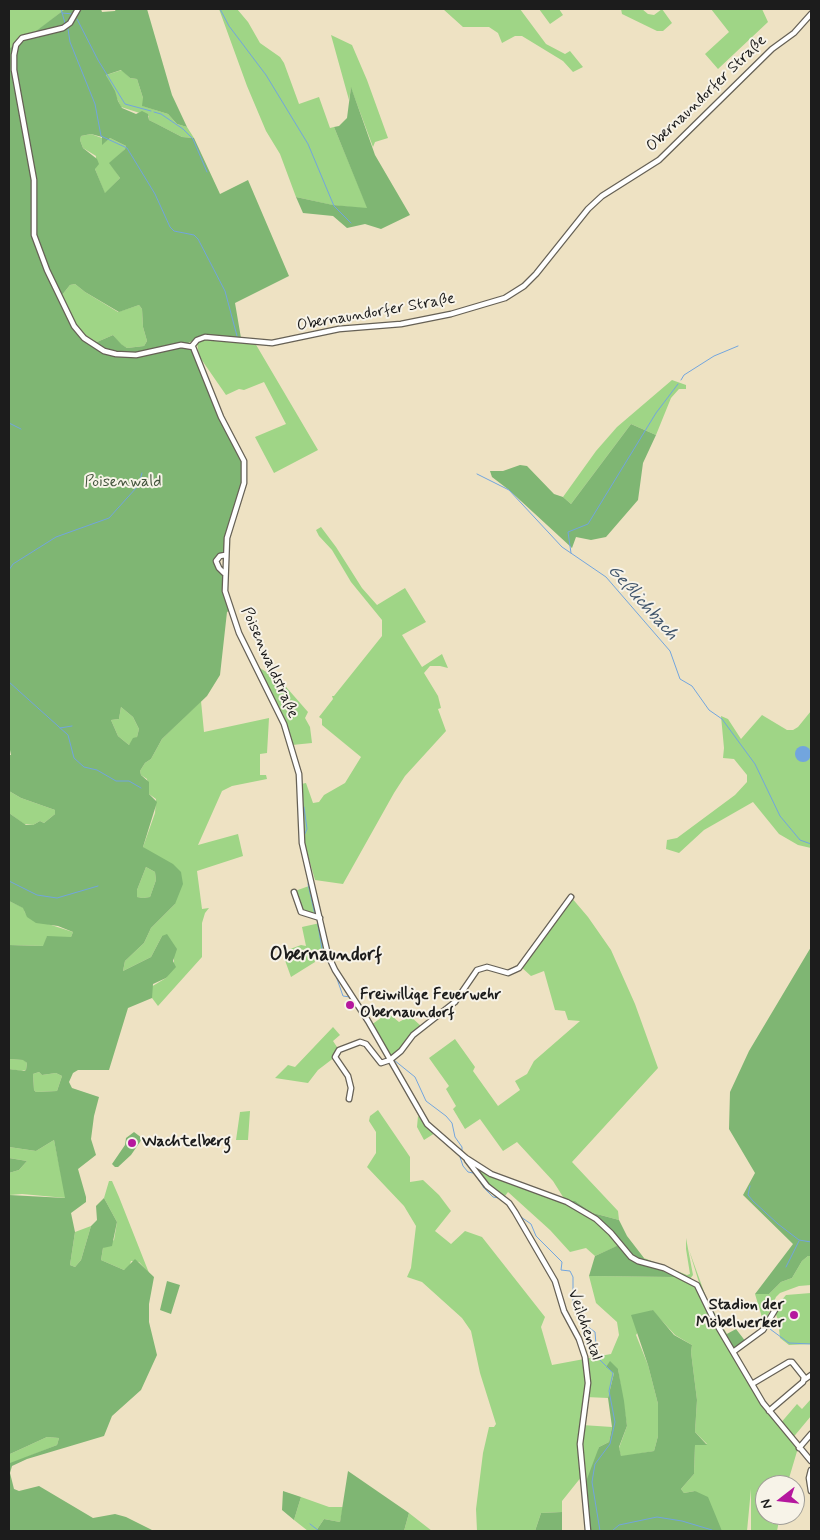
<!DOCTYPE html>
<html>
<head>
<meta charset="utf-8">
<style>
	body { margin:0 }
	#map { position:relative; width:820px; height:1540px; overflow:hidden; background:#eee2c3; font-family:Mynerve,sans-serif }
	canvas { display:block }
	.frame { position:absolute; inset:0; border:10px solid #1c1c1c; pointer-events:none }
	.north { position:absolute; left:755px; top:1475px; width:50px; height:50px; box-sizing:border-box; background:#f7f3e8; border:1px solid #9f9d96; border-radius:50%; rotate:254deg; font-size:14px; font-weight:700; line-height:20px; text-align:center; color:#1c1c1c }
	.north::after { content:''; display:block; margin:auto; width:18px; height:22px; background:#b5179e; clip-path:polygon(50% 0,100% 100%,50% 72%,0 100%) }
</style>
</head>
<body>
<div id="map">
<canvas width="820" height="1540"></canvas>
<div class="frame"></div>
<div class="north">N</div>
</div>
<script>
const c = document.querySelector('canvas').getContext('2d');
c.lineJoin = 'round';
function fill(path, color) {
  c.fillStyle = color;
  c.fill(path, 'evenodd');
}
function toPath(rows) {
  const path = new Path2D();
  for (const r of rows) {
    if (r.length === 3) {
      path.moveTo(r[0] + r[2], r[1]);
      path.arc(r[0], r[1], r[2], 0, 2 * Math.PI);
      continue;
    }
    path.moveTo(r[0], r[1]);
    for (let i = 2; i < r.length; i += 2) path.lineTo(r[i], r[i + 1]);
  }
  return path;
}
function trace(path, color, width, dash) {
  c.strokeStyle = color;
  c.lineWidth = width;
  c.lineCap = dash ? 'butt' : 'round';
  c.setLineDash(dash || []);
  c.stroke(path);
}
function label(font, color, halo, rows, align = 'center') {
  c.font = font + ' Mynerve,sans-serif';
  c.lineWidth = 4;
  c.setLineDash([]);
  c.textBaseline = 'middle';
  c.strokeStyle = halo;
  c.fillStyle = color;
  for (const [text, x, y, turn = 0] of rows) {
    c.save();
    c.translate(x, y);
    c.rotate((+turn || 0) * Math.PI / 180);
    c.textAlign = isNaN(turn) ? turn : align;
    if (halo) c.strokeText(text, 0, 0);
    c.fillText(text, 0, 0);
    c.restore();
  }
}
fill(toPath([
	[9,9,65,9,31,36,9,49],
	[219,9,237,9,248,22,260,43,280,57,284,63,299,104,319,97,330,128,334,127,368,209,332,205,296,197,280,154,266,131,247,86],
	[443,9,520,9,546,44,565,54,570,51,583,67,573,72,563,61,522,36,515,36,502,43,498,33,489,27,463,27],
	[539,9,559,9,563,15,550,24],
	[621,9,642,9,648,14,654,15,662,9,672,23,663,31,657,31,622,14],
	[711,9,762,9,768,22,718,69,705,54,729,32],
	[331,35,352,45,367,80,388,138,375,142,373,147,351,88,349,100],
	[122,70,130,78,137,79,143,98,143,106,168,114,177,124,187,127,194,138,182,137,149,120,149,116,121,107,106,75],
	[91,134,102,138,102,144,110,138,126,146,125,149,110,163,120,178,105,194,95,169,96,156,83,148,80,140,81,136],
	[75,284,85,292,118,312,139,305,142,309,143,327,147,341,144,346,127,348,120,344,113,335,97,342,83,334,76,325,62,295,70,285],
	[206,339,255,343,318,450,274,473,255,437,286,424,264,382,244,390,239,389,226,395,199,356,197,343],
	[672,380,686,385,686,389,679,389,671,398,656,435,631,424,571,504,563,497,596,451,617,427],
	[321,527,336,547,362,588,377,605,405,588,426,622,402,635,422,667,442,654,448,668,440,666,430,666,424,673,438,696,441,708,438,709,446,731,405,776,394,793,343,884,315,880,303,838,301,784,306,783,313,803,319,802,324,795,345,783,361,757,322,725,322,719,319,717,333,699,332,696,334,696,382,636,382,620,351,582,332,550,319,536,316,530],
	[258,667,280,680,308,712,305,718,310,727,312,743,292,745],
	[201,701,204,732,269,718,267,753,260,754,260,775,266,775,267,779,232,786,222,791,198,845,238,834,243,856,197,871,202,909,209,908,205,913,202,923,202,957,158,1006,152,998,151,987,166,978,174,964,174,955,162,936,151,957,123,971,125,961,144,943,151,928,175,904,143,847,155,813,156,799,149,794,147,779,141,775,140,771,145,763,151,759,162,739],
	[121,707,133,717,139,729,137,737,129,745,118,736,111,720,119,719],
	[811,711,811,848,798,845,779,834,753,802,704,830,679,853,666,849,667,840,677,838,735,795,747,782,747,775,734,759,723,758,724,748,721,716,728,719,741,739,762,715,787,730,793,730,798,727],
	[9,791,21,798,55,810,55,814,44,823,40,821,33,825,24,824,9,813],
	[146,867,155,872,156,880,150,897,143,898,137,897,137,890],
	[309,886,317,916,301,911,295,891],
	[571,897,588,917,611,950,635,1004,658,1068,572,1162,618,1211,619,1220,593,1213,575,1201,622,1244,595,1256,586,1248,570,1252,550,1230,508,1192,505,1196,487,1183,473,1166,474,1164,486,1172,565,1200,553,1181,517,1142,503,1151,480,1119,465,1129,453,1109,456,1106,446,1089,449,1086,429,1058,455,1039,475,1067,473,1071,498,1106,520,1090,515,1081,527,1074,534,1061,580,1021,568,1020,565,1011,555,1010,544,971,531,976,520,966],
	[9,901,24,908,25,913,48,924,73,932,71,937,47,937,44,946,9,945],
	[320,923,325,947,322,950,313,950,315,962,291,977,282,952,301,945,306,946,302,927],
	[388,1013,399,1022,410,1016,421,1026,398,1052,391,1056,371,1025],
	[333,1027,340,1035,333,1041,339,1050,335,1057,318,1070,308,1083,275,1078,288,1065,295,1067],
	[9,1059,24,1060,27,1063,26,1070,21,1071,9,1069],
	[39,1072,42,1075,56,1073,62,1076,57,1091,36,1092,34,1090,33,1074],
	[378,1110,410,1157,410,1182,423,1180,439,1195,451,1211,435,1231,451,1244,465,1231,482,1237,545,1317,541,1327,552,1365,611,1354,619,1335,617,1322,596,1303,589,1276,680,1277,642,1261,644,1258,687,1275,690,1274,686,1249,686,1238,693,1275,690,1279,697,1285,715,1318,701,1289,689,1250,707,1300,727,1334,724,1336,761,1402,776,1422,779,1425,797,1404,802,1409,811,1399,811,1416,791,1440,798,1448,787,1485,765,1485,765,1515,780,1515,777,1531,751,1531,751,1489,747,1531,722,1531,695,1491,684,1493,681,1489,694,1474,695,1444,707,1444,695,1432,697,1400,691,1352,692,1345,675,1335,652,1310,636,1335,648,1365,658,1404,658,1436,654,1451,621,1457,619,1448,627,1426,618,1369,614,1373,608,1398,586,1397,582,1425,612,1427,609,1442,599,1447,586,1505,582,1476,562,1501,562,1512,541,1513,535,1531,477,1531,476,1509,483,1453,489,1427,494,1427,496,1424,480,1373,471,1331,462,1318,422,1282,407,1277,411,1268,416,1226,404,1206,367,1167,376,1153,376,1132,369,1121,370,1116],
	[250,1111,248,1140,236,1140,240,1112],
	[418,1116,435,1133,424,1140,417,1127],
	[54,1140,66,1198,22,1194,9,1195,9,1173,19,1170,27,1161,9,1158,9,1147,36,1151],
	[109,1181,112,1181,119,1197,149,1273,139,1262,131,1261,129,1268,124,1270,101,1260,103,1248,114,1240,117,1222,104,1198],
	[91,1226,81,1260,75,1267,70,1265,75,1232],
	[808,1256,811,1256,811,1285,799,1286,780,1293,776,1297,764,1324,755,1294,769,1294,781,1282,792,1278,802,1261],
	[811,1293,811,1344,789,1345,780,1338,778,1320,774,1309,786,1295],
	[47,1437,59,1438,57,1445,10,1464,10,1454],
	[301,1497,329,1507,343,1507,340,1522,324,1519,316,1531,308,1531,294,1520],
	[409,1513,432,1531,404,1531]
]), '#9fd586');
fill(toPath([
	[65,9,101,9,102,12,115,11,116,9,147,9,172,95,187,127,177,124,168,114,142,106,143,98,137,79,130,78,121,70,106,75,115,91,118,101,122,108,136,114,142,111,148,114,149,120,157,124,182,137,194,138,220,194,248,180,289,276,235,303,241,338,197,339,188,343,243,460,245,472,224,552,216,556,215,560,223,574,224,592,229,611,227,612,220,675,207,696,162,739,151,759,145,763,140,771,141,775,149,782,149,794,157,802,143,847,173,864,181,872,183,884,175,904,151,928,144,943,125,961,123,971,151,957,162,936,167,934,177,949,173,961,176,967,166,978,153,984,152,998,128,1008,109,1070,78,1070,73,1073,69,1082,72,1088,99,1097,94,1116,91,1139,96,1155,78,1169,86,1197,86,1202,71,1213,75,1232,70,1265,75,1267,81,1260,91,1226,97,1220,96,1206,104,1198,117,1222,112,1246,103,1248,101,1260,124,1270,135,1259,154,1277,149,1304,149,1322,157,1355,141,1390,112,1416,104,1436,27,1459,12,1466,10,1473,14,1489,19,1491,39,1486,93,1518,115,1514,126,1517,154,1531,9,1531,9,1195,65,1198,54,1140,36,1151,9,1147,9,1069,24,1071,26,1070,27,1063,23,1060,9,1059,9,945,43,946,47,936,71,937,73,932,58,926,36,923,27,917,23,908,9,901,9,813,26,825,33,825,40,821,44,823,55,814,55,810,21,798,9,791,9,755,11,755,9,745,9,49,20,40,31,35],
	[91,134,102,137,102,145,110,138,126,146,125,149,109,163,120,178,105,193,95,169,99,164,97,159,83,148,80,140,81,136],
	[75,284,85,292,119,312,139,305,142,309,143,327,147,341,144,346,127,348,121,344,113,335,97,342,83,334,76,325,62,295,70,285],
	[121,707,133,717,139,729,137,737,133,738,129,745,118,736,111,720,119,719],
	[146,867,155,872,156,880,150,897,143,898,137,897,137,890],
	[39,1072,42,1075,56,1073,62,1076,57,1091,36,1092,34,1090,33,1074],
	[47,1437,59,1438,57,1445,10,1463,10,1454],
	[351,87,375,155,410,215,381,229,365,224,347,228,333,216,303,213,296,197,333,205,367,208,334,127,339,126,347,118],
	[631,424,656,435,643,463,638,500,606,537,591,540,576,537,572,548,509,490,492,477,490,471,503,471,520,465,527,466,554,494,563,497,571,504],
	[811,947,811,1256,808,1256,802,1261,792,1278,781,1282,769,1294,755,1294,793,1244,743,1195,755,1173,729,1129,730,1092,749,1051],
	[134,1132,142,1138,140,1142,131,1155,118,1167,115,1167,112,1164,125,1145,126,1138],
	[9,1158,27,1161,19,1170,9,1173],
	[568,1201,575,1201,593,1213,619,1220,627,1236,644,1258,643,1261,675,1274,674,1277,589,1276,595,1256,621,1244,612,1232],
	[167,1281,180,1285,171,1314,160,1310],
	[653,1310,674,1335,692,1345,691,1352,697,1400,695,1432,707,1445,695,1445,694,1474,681,1489,684,1493,695,1491,708,1497,722,1531,588,1531,587,1479,599,1447,609,1442,612,1427,608,1398,614,1373,606,1367,610,1361,618,1369,624,1401,627,1426,619,1447,621,1456,654,1451,658,1436,658,1404,648,1365,631,1315],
	[736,1329,746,1342,733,1349,725,1335],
	[348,1471,409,1513,404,1531,316,1531,324,1519,340,1522],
	[283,1491,301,1497,294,1520,282,1510],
	[562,1512,562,1531,535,1531,541,1513]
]), '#7fb673');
fill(toPath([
	[803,754,8]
]), '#72a5de');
trace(toPath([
	[61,9,65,23],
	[220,9,229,26,266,75,308,144,334,206,351,223],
	[62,13,73,14],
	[77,19,98,60,125,104,151,111],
	[68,29,70,42,95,104,101,136,127,148,155,194,170,227,174,231,194,235,198,239,225,291,237,336],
	[154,112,161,114,183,129,193,139,207,172],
	[681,380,684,375,714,356,738,346],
	[9,423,21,429],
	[477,474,509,490,562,547,606,577,670,651,680,679,692,686,709,710,722,719,755,764,780,816,800,840,811,844],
	[139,484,142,473],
	[571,553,568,532,588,524,656,413,678,384],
	[9,570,13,564,56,537,109,518,137,487],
	[9,682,68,735,74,758,84,767,97,770,116,781,129,781,141,788],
	[60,728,72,726],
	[303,838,307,829,304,807],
	[9,881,37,895,57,898,98,886],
	[308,884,315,915],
	[317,919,322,949,332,968],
	[336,976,343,996,350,997],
	[394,1060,415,1077,426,1101,446,1116,452,1123,455,1137,462,1147,462,1151],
	[460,1157,463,1166,468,1172,473,1173],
	[475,1174,484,1188],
	[750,1186,748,1195,753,1201,778,1224,799,1240,811,1242],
	[485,1189,493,1197,499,1198],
	[513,1205,519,1213],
	[521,1217,531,1224,536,1236,562,1262,561,1270,570,1271,573,1277,573,1304,583,1317,584,1324,595,1332,597,1357,613,1373,609,1391,615,1422,610,1444,595,1464,592,1482,600,1531],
	[786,1267,799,1241],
	[770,1329,789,1343,811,1344],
	[310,1524,319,1531],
	[612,1531,619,1525,657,1517,682,1521,712,1530]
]), '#72a5de', 1);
const minor = toPath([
	[78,9,70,23,63,28,22,38,16,45,14,55,14,70,34,180,34,235,47,270,74,326,84,338,104,351,116,354,136,355,181,345,193,347,221,417,244,461,244,483,227,538,225,591,239,633,284,724,299,774,302,843,328,955,335,970,368,1021,427,1124,466,1158,491,1174,567,1202,596,1219,611,1233,631,1257,638,1261,664,1268,697,1285,713,1318,763,1403,811,1461],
	[192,346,197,340,205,337,272,343,339,329,401,324,451,314,505,298,524,286,536,274,588,209,602,196,659,160,772,49,794,33,811,14],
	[224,573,219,568,216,561,220,556,225,555],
	[294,892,301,912,320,918],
	[349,1099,351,1088,348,1076,335,1057,339,1050,360,1042,366,1044,381,1063,390,1060,401,1051,413,1035,455,1002,477,970,487,967,508,973,519,968,571,897],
	[467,1160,487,1186,509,1203,515,1212,555,1281,564,1311,579,1339,585,1357,588,1383,580,1444,588,1531],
	[733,1352,763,1330,775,1310],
	[804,1380,811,1375],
	[752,1384,789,1362,792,1362,804,1377,803,1382,769,1411],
	[799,1448,811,1434],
	[811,1470,809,1478,811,1491]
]);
trace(minor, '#666156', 7);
trace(minor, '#fff', 4.5);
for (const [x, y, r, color] of [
	[350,1005,5,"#b5179e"],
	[132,1143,5,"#b5179e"],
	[794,1315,5,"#b5179e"]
]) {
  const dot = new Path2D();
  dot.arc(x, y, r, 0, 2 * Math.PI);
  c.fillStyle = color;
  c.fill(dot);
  trace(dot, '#f7f3e8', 2);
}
label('16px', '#1c1c1c', '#f7f3e8', [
	["Obernaundorfer Straße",707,94,-44],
	["Obernaundorfer Straße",376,313,-10],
	["Poisenwaldstraße",269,663,66],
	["Veilchental",584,1325,70]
]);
label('16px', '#43543c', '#f7f3e8', [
	["Poisenwald",123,483]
]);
label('bold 16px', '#1c1c1c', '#f7f3e8', [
	["Freiwillige Feuerwehr",360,996],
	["Obernaundorf",360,1014],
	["Wachtelberg",142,1143],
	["Stadion der",784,1306,"right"],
	["Möbelwerker",784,1324,"right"]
], 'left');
label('italic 18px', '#3e536a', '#f7f3e8', [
	["Geßlichbach",642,603,48]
]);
label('bold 19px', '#1c1c1c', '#f7f3e8', [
	["Obernaundorf",326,956]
]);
</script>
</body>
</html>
